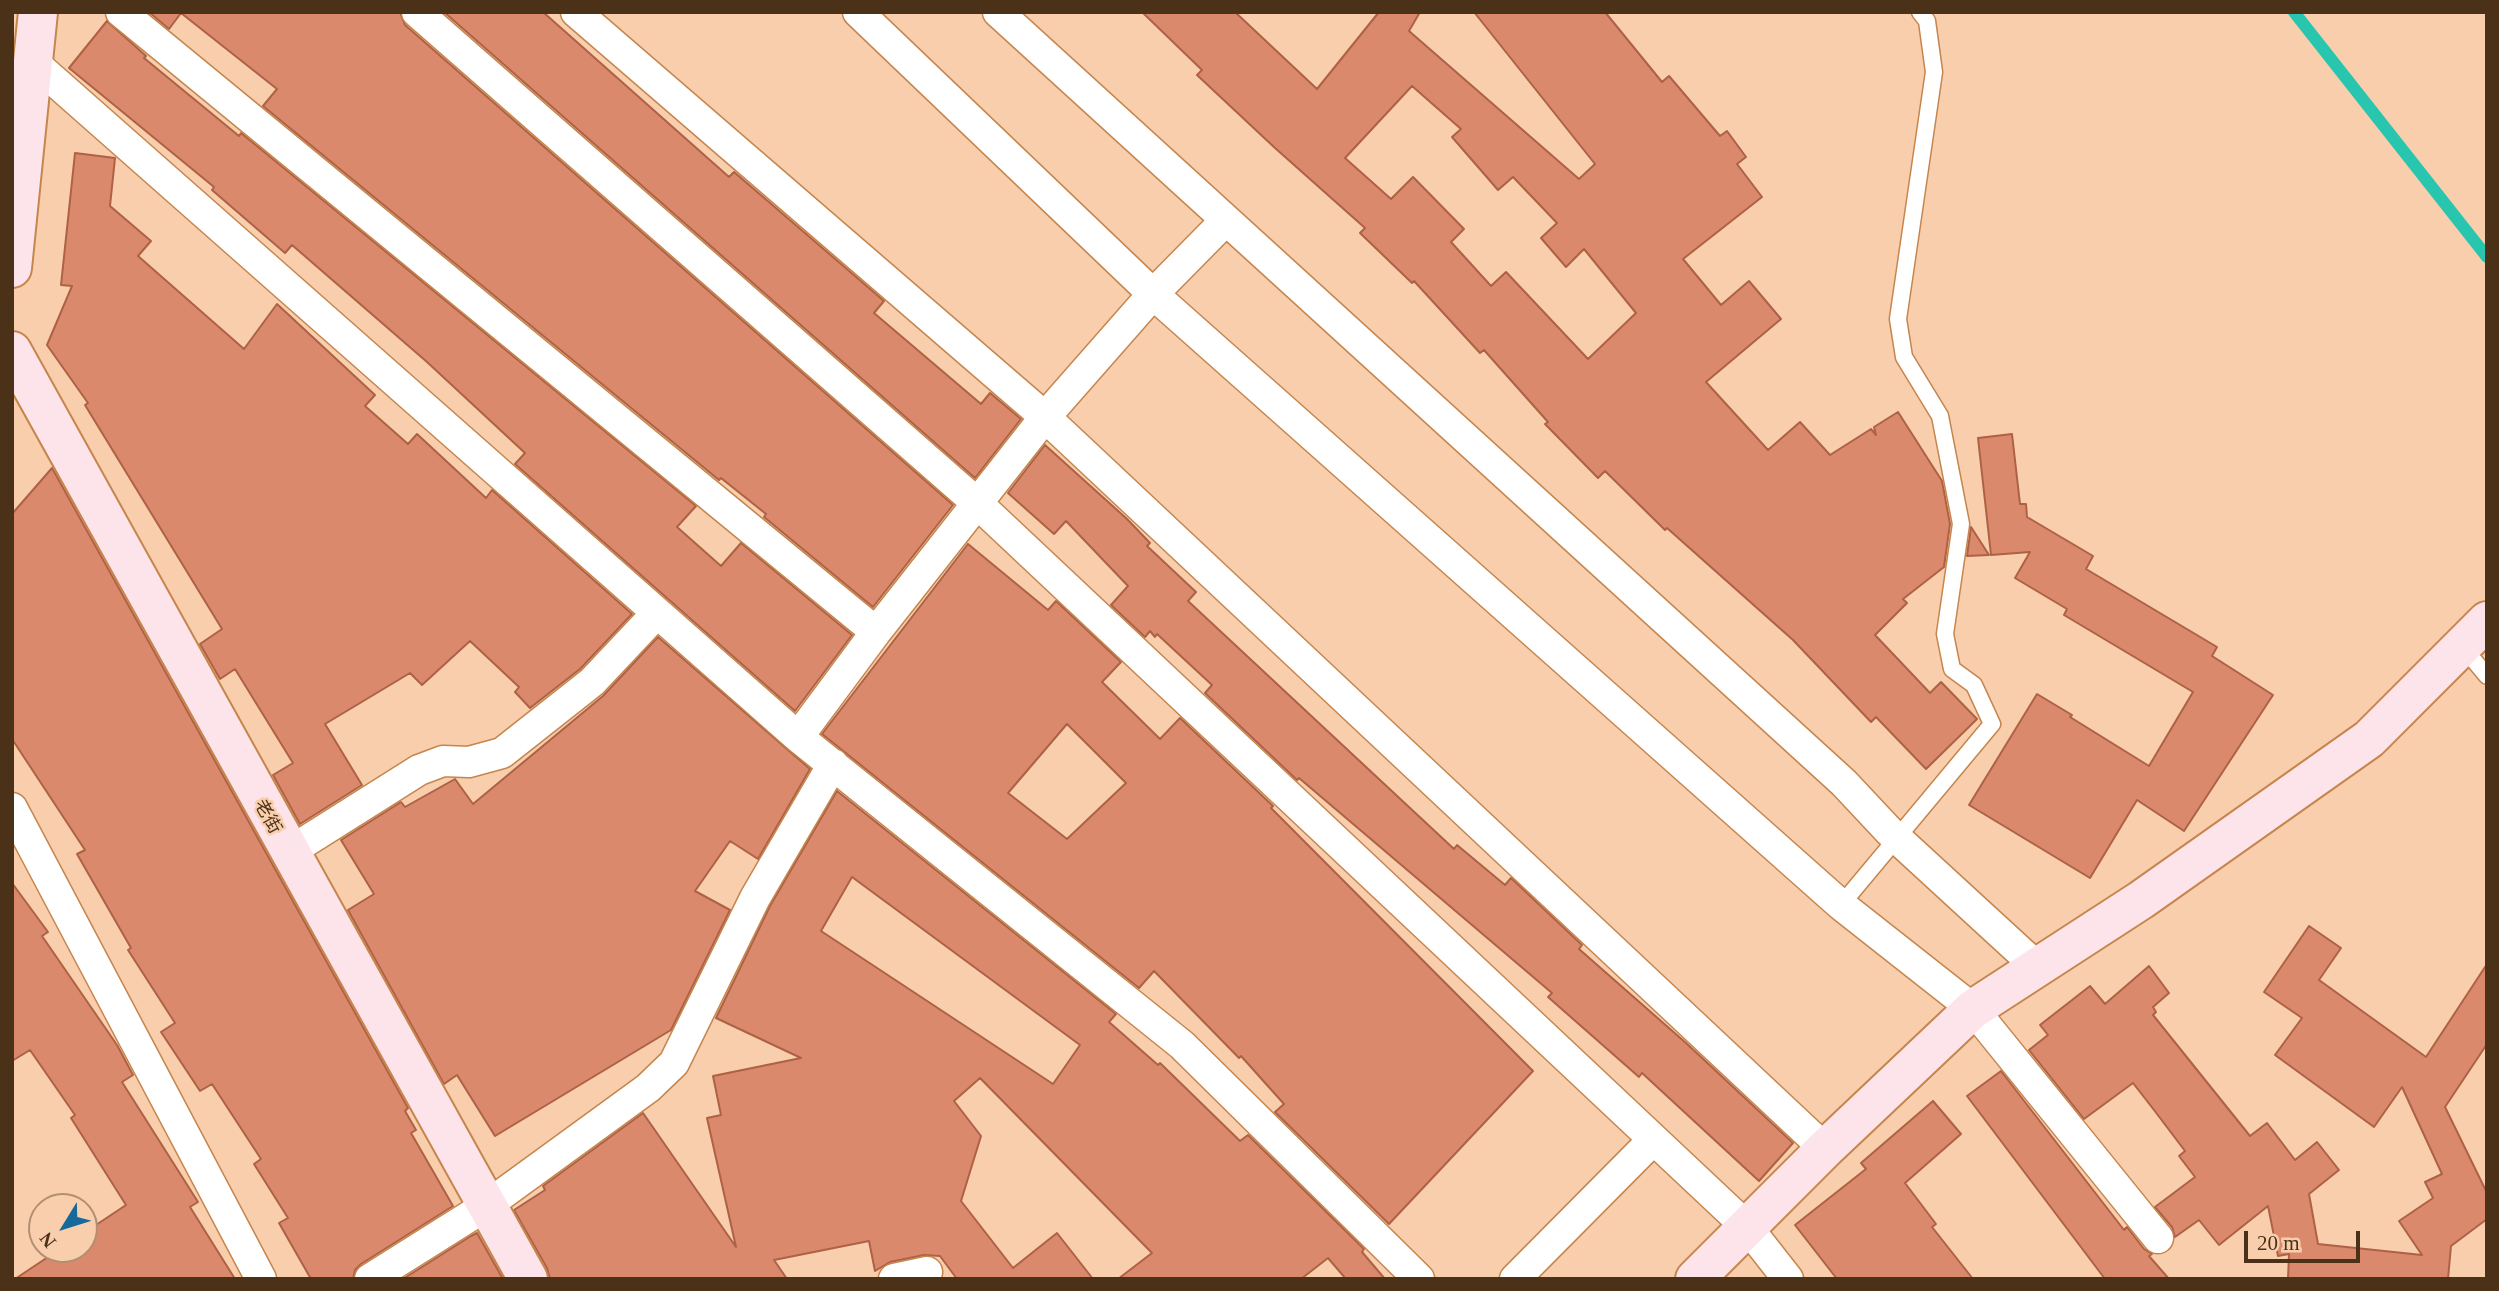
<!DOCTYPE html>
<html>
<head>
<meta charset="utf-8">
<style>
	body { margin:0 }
	#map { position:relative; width:2499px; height:1291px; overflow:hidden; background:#f8cead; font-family:Georgia,serif }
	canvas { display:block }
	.frame { position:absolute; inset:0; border:14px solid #4c3119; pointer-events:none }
	.north { position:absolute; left:28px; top:1193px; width:70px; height:70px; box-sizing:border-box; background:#f8cead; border:2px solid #b38f72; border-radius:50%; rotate:232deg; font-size:19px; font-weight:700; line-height:28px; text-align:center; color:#4c3119 }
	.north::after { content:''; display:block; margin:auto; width:24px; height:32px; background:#156a9b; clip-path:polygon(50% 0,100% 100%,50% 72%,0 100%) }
	.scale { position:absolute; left:2244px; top:1231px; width:116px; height:32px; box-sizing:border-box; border:4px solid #4c3119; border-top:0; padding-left:9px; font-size:21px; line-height:24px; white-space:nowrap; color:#4c3119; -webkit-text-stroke:5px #f8cead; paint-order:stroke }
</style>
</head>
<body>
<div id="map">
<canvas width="2499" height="1291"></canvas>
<div class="frame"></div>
<div class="north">N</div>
<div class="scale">20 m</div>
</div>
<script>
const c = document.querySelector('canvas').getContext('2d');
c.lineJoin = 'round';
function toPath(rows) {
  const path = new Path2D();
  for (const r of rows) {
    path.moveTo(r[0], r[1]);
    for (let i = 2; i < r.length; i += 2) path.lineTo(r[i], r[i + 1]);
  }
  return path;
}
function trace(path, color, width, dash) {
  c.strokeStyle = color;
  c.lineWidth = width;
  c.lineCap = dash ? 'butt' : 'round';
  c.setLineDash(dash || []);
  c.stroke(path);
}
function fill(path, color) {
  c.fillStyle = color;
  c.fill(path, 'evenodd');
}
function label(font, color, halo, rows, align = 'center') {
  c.font = font + ' Georgia,"Noto Sans SC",serif';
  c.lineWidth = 5;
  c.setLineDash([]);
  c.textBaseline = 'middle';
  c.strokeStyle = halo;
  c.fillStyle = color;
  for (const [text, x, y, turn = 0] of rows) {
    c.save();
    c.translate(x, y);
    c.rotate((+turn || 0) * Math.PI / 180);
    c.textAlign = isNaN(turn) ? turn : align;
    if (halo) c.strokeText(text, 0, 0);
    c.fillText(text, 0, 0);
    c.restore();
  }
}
trace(toPath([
	[2294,12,2487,257]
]), '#28c6af', 12);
const building = toPath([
	[149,12,400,12,405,25,953,505,873,607,764,517,766,514,721,478,719,480,263,106,277,89,181,13,169,29,149,12],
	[444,12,543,12,729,177,734,172,884,301,874,313,981,404,990,393,1021,419,975,478,444,12],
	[1142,12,1235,12,1317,89,1379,12,1420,12,1409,31,1579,179,1595,164,1474,12,1605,12,1662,82,1669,76,1720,136,1727,131,1746,157,1737,164,1762,197,1683,259,1721,305,1749,281,1781,319,1706,382,1768,450,1800,422,1830,455,1871,429,1876,435,1874,427,1898,412,1942,481,1950,524,1944,567,1903,599,1907,603,1875,635,1930,693,1941,682,1977,719,1926,769,1876,717,1871,722,1793,640,1667,528,1665,530,1605,471,1598,478,1545,424,1548,422,1484,350,1480,353,1414,281,1412,283,1360,233,1365,228,1275,148,1197,75,1202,70,1142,12],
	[1412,86,1461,129,1452,137,1498,190,1513,177,1557,223,1541,238,1566,267,1584,249,1636,313,1588,359,1506,272,1491,286,1451,242,1464,229,1413,177,1391,199,1345,158,1412,86],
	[107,21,146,56,144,58,239,136,241,133,696,506,677,527,721,566,741,543,852,635,795,711,515,464,525,453,427,362,292,245,285,253,212,190,214,187,69,68,107,21],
	[75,153,115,158,110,206,151,241,138,256,244,349,277,304,375,395,365,406,408,444,417,434,486,498,492,490,632,614,580,669,530,708,515,692,519,687,470,641,422,685,410,673,325,724,362,785,300,824,273,775,293,763,235,669,220,679,200,644,222,629,85,405,88,403,47,345,72,286,61,285,75,153],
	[2012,434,2020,504,2026,504,2027,517,2093,556,2086,569,2217,647,2212,656,2273,695,2184,831,2137,800,2090,878,1969,805,2037,694,2072,715,2070,717,2149,766,2193,692,2064,615,2067,609,2015,578,2030,552,1991,555,1978,438,2012,434],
	[1045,445,1127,519,1150,543,1147,546,1196,592,1188,601,1454,849,1457,845,1505,885,1511,878,1582,945,1579,949,1686,1043,1793,1143,1759,1181,1642,1073,1639,1077,1548,997,1552,993,1299,778,1297,780,1205,693,1212,685,1157,634,1155,637,1150,631,1145,637,1111,605,1128,586,1066,521,1054,534,1008,493,1045,445],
	[52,468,408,1108,405,1111,416,1130,411,1133,453,1206,361,1264,355,1270,353,1279,311,1279,279,1223,288,1218,254,1164,261,1159,212,1084,200,1091,161,1032,175,1023,128,950,131,948,77,854,85,850,12,739,12,514,52,468],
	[1971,527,1989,555,1967,556,1971,527],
	[968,544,1048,610,1056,601,1121,662,1102,682,1160,739,1180,718,1273,806,1271,808,1533,1071,1389,1224,1275,1112,1284,1104,1241,1056,1239,1058,1154,971,1139,988,822,734,968,544],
	[1067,724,1126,783,1067,839,1008,793,1067,724],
	[658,637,810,769,758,859,730,841,695,891,730,910,671,1030,495,1136,457,1075,444,1084,348,910,374,894,341,840,401,802,405,807,455,779,473,804,603,696,658,637],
	[837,791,1116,1014,1109,1022,1158,1065,1160,1063,1240,1141,1248,1135,1364,1249,1362,1252,1385,1279,1346,1279,1328,1258,1301,1279,1118,1279,1152,1253,980,1078,954,1101,981,1136,961,1201,1013,1268,1057,1233,1093,1279,957,1279,940,1256,924,1255,890,1262,875,1271,869,1241,774,1260,787,1279,550,1279,547,1268,514,1210,545,1190,543,1186,643,1113,736,1247,707,1118,721,1115,713,1076,801,1058,716,1018,770,906,837,791],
	[852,877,1080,1045,1053,1084,821,931,852,877],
	[12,883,48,932,42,936,117,1045,133,1075,122,1082,198,1202,190,1207,235,1279,15,1279,60,1249,84,1249,84,1233,126,1205,71,1118,75,1115,30,1050,12,1061,12,883],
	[2309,926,2341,948,2319,980,2426,1057,2487,964,2487,1044,2445,1107,2487,1193,2487,1219,2451,1246,2448,1279,2288,1279,2289,1254,2278,1256,2268,1206,2219,1245,2199,1220,2175,1237,2172,1227,2155,1207,2195,1177,2179,1156,2185,1151,2154,1110,2133,1083,2084,1119,2029,1050,2048,1035,2040,1025,2090,986,2105,1004,2149,966,2169,993,2153,1007,2156,1012,2153,1015,2250,1136,2267,1123,2295,1160,2317,1142,2339,1170,2309,1194,2318,1244,2422,1255,2399,1221,2433,1198,2425,1182,2442,1174,2402,1087,2374,1127,2275,1055,2302,1018,2264,992,2309,926],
	[2001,1071,2124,1230,2127,1227,2144,1249,2152,1254,2149,1256,2169,1279,2105,1279,1967,1096,2001,1071],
	[1933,1101,1961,1134,1905,1183,1936,1224,1932,1227,1973,1279,1837,1279,1795,1225,1866,1169,1861,1163,1933,1101],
	[477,1233,503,1279,403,1279,471,1236,477,1233]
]);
fill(building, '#da896c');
trace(building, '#ae6145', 2);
const lane = toPath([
	[2462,646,2487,676],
	[1841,905,1992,724,1974,685,1952,669,1945,634,1961,524,1940,416,1904,357,1898,319,1934,72,1927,21,1920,12]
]);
const street = toPath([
	[121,12,876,632],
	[417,12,977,503,1748,1228,1788,1279],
	[576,12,1045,417,1825,1149],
	[858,12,1153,294,1841,905,1973,1009,2158,1238],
	[998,12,1844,783,1889,831,2036,966],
	[33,62,798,737,1182,1045,1419,1279],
	[798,737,876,632,1045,417,1153,294,1226,220],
	[12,808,261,1279],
	[289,852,419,770,443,761,469,762,502,753,592,682,657,613],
	[370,1279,486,1206,648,1088,674,1063,755,898,833,764],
	[894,1279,927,1272],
	[1515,1279,1653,1140]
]);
const secondary = toPath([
	[12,268,38,12],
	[12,351,528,1279],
	[1695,1279,1825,1149,1973,1009,2141,900,2369,739,2487,621]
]);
trace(lane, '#c6854c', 19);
trace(street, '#c6854c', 33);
trace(secondary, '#c6854c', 42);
trace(lane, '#fff', 16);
trace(street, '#fff', 30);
trace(secondary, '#fde4eb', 38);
label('18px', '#4c3119', '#f8cead', [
	["老街",269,816,61]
]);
</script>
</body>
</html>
